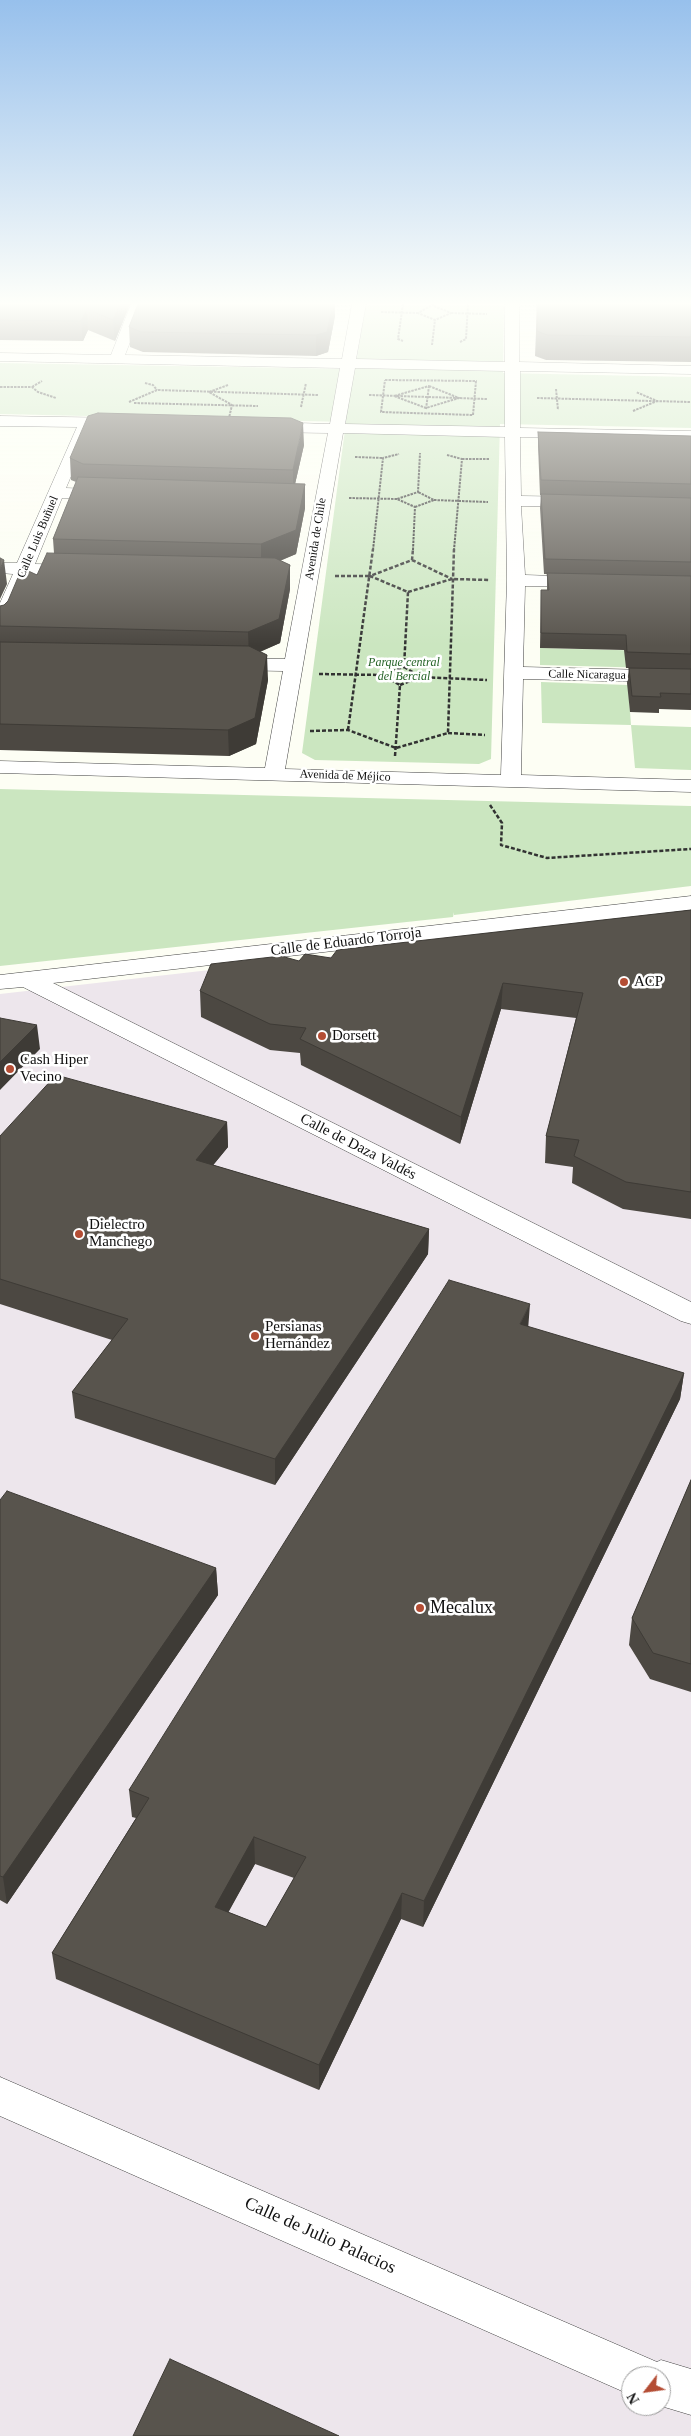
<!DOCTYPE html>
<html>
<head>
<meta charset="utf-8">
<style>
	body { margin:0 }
	#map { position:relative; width:691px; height:2436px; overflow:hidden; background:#fdfef4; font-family:"Times New Roman",serif }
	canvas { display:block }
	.north { position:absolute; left:621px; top:2366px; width:50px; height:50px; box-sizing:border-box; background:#fff; border:1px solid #9f9f9f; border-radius:50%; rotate:240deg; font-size:14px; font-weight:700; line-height:20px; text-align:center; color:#101010 }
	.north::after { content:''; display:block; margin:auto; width:18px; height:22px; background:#b44d34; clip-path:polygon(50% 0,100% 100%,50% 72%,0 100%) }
</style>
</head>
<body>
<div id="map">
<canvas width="691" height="2436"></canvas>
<div class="north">N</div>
</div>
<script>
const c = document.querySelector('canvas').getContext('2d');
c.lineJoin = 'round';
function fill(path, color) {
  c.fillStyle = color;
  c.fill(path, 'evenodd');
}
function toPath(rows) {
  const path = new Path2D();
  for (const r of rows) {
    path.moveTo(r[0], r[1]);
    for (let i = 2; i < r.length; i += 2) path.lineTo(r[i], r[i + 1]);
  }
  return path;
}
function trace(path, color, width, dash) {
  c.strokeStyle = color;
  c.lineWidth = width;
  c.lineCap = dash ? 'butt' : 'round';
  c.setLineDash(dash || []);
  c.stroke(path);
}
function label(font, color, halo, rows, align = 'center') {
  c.font = font + ' "Times New Roman",serif';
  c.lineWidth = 5;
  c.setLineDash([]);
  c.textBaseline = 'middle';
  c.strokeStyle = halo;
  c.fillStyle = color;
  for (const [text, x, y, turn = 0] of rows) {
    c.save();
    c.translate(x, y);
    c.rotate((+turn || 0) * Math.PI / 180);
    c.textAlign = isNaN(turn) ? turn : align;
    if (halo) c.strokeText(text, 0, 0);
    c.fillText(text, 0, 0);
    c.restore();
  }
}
fill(toPath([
	[691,915,691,2436,0,2436,0,994],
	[631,2376,661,2376,661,2406,631,2406]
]), '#ede6ec');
fill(toPath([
	[366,305,504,305,503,373,691,377,691,428,500,424,491,759,479,764,315,760,302,753,346,422,0,414,0,363,355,369],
	[540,648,691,652,691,669,540,665],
	[541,682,628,685,631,725,691,727,691,770,635,768,631,725,542,723],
	[0,789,691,806,691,886,454,915,454,912,453,917,0,966]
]), '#cbe6c0');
const minor = toPath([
	[131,304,145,304,125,355,342,359,352,304,366,304,356,359,505,362,505,304,519,304,519,362,691,366,691,374,520,371,520,428,691,431,691,441,520,437,521,496,579,497,585,498,587,502,585,506,579,507,521,506,525,575,585,577,591,578,594,582,591,586,585,587,525,586,523,667,691,671,691,683,523,679,521,775,691,780,691,792,0,773,0,761,265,768,283,671,231,670,224,668,222,664,224,660,231,658,285,659,328,433,266,432,258,427,266,422,330,424,340,368,0,361,0,353,111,355,131,304],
	[355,368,505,371,505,427,345,424,355,368],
	[343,433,505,437,507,580,501,775,285,769,343,433],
	[0,416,123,418,131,423,123,428,92,427,66,488,107,490,113,492,115,495,113,498,107,500,62,498,35,564,79,565,85,566,88,570,85,574,79,575,30,574,9,624,6,628,0,630,0,603,13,574,0,573,0,563,17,563,77,427,0,426,0,416],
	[691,896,691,910,53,983,691,1302,691,1324,681,1321,23,987,0,989,0,975,691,896],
	[0,2077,657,2362,661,2360,691,2369,691,2415,661,2406,661,2376,631,2376,631,2395,0,2116,0,2077]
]);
trace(minor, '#434343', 1);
trace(toPath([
	[403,304,398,339,403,341],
	[434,306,451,313,435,320],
	[381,312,418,313],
	[451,313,487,314],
	[460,342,466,339,468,304],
	[432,345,435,320,418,313,434,304],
	[385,380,476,381,473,415,381,412,385,380],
	[145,383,153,385,157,390],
	[228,385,209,392,232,405,229,418],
	[429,386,459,398,426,408,394,396,429,386],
	[0,387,32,387,38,392,56,398],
	[32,387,42,381],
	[556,389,558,410],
	[369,395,487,399],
	[537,398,691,402],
	[129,402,157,390,318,395],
	[134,403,258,406],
	[301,407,306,383],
	[426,409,429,386],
	[633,411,657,401,636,392],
	[447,455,462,459,454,550],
	[355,457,383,458],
	[462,459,489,459],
	[349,498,397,499],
	[434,500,488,502],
	[415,507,434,500,418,492],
	[373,550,383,458,399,454],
	[413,550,415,507,397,499,418,492,420,453]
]), '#323232', 2, [2.5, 1]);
trace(toPath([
	[412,560,452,579],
	[335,576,370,576],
	[408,592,452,579,490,580],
	[404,667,421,677,487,680],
	[319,674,382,675],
	[400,685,420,677],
	[348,730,373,549],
	[310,731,348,730,396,748,448,733,454,549],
	[448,733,485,735],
	[395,756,400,685,382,675,404,667,408,592,370,576,412,560,413,549],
	[490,805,502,823,501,845,547,858,691,849]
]), '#323232', 2.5, [4, 2]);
fill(minor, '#fff');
fill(toPath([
	[0,304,130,304,115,341,88,330,83,341,0,340],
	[138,304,335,304,335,316,328,352,316,356,143,352,130,347,129,327],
	[536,304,691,304,691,362,546,360,535,356,537,308],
	[538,432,691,436,691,710,659,709,659,713,630,712,627,683,629,668,626,668,624,650,540,648,541,590,547,590,547,574,544,574,540,508,541,495,540,495,538,446],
	[304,445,295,484,305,508,296,554,280,561,290,565,290,589,280,643,260,652,268,680,256,744,229,756,0,750,0,606,4,605,37,575,54,553,53,539,76,482,71,480,70,458],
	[691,910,691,1219,623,1209,572,1183,573,1167,545,1163,546,1136,576,1018,501,1009,460,1144,301,1065,300,1053,270,1050,201,1017,200,991,299,961,331,958],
	[227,1122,228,1147,213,1165,429,1229,428,1254,275,1485,75,1418,72,1392,112,1340,0,1304,0,1136],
	[528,1327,684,1373,680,1399,423,1927,401,1919,319,2090,56,1979,52,1953,136,1818,132,1817,129,1790],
	[255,1864,294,1878,266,1927,228,1912],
	[691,1480,691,1692,650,1679,629,1645,632,1618],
	[0,1500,216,1568,218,1595,7,1904,0,1900]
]), '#4c4842');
fill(toPath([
	[120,304,130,304,115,341,113,320],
	[333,304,335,304,335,316,328,352,316,356,316,335],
	[87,309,88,330,83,341,81,321],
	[303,423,304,445,293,493,293,470],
	[305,484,305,508,296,554,261,568,261,544],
	[4,560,7,584,0,599,0,569],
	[290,565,290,589,280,643,249,656,248,632],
	[267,655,268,680,256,744,229,756,228,730],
	[503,983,501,1009,460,1144,461,1117],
	[37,1025,40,1049,0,1090,0,1062],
	[227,1122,228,1147,197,1185,196,1160],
	[429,1229,428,1254,275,1485,275,1459],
	[530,1304,528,1330,520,1324],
	[684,1373,680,1399,423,1927,424,1901],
	[216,1568,218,1595,7,1904,3,1877],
	[254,1837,255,1864,217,1933,215,1907],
	[402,1893,401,1919,319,2090,319,2065]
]), '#3e3b36');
const building = toPath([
	[0,304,120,304,113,320,87,309,81,321,0,320,0,304],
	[138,304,333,304,327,332,316,335,141,332,129,327,138,304],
	[537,304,691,304,691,337,547,335,537,331,537,304],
	[98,413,291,418,303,423,293,470,83,464,70,458,88,416,98,413],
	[538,432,691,436,691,484,541,480,538,432],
	[78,477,305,484,296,530,261,544,53,539,78,477],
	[541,494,691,498,691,562,545,559,541,494],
	[47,553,275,558,290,565,279,619,248,632,0,626,0,606,4,605,8,601,22,568,37,575,47,553],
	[0,558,4,560,0,569,0,558],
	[547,573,691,576,691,654,627,652,626,635,541,633,541,590,549,590,547,573],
	[0,642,249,646,267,655,255,718,228,730,0,724,0,642],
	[629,668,691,669,691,694,660,693,661,697,632,696,629,668],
	[691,910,691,1192,626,1182,574,1156,579,1140,546,1136,583,993,503,983,461,1117,300,1039,306,1028,270,1024,200,991,211,964,281,956,299,961,305,954,331,958,337,950,691,910],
	[0,1018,37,1025,0,1062,0,1018],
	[56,1075,227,1122,196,1160,429,1229,275,1459,72,1392,128,1319,0,1279,0,1136,56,1075],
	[449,1280,530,1304,520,1324,684,1373,424,1901,402,1893,319,2065,52,1953,149,1798,129,1790,449,1280],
	[254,1837,306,1857,266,1927,215,1907,254,1837],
	[691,1480,691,1664,653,1653,632,1618,691,1480],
	[7,1491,216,1568,3,1877,0,1876,0,1500,7,1491],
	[170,2359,339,2436,133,2436,170,2359]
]);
fill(building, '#58544d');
trace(building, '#3e3b36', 1);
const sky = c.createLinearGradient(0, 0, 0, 646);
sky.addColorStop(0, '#97c0ec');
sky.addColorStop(0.47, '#fefffa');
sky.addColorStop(1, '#fefffa00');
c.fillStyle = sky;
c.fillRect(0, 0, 691, 646);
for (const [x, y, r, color] of [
	[624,982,5,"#b44d34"],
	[322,1036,5,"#b44d34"],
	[10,1069,5,"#b44d34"],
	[79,1234,5,"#b44d34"],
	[255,1336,5,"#b44d34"],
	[420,1608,5,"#b44d34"]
]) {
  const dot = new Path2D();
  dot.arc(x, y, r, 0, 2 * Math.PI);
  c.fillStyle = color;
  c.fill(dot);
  trace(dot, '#fff', 2);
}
label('12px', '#101010', '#fff', [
	["Calle Luis Buñuel",38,537,-67],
	["Avenida de Chile",316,539,-81],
	["Calle Nicaragua",587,675,1],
	["Avenida de Méjico",345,776,2]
]);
label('italic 12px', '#256327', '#fff', [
	["Parque central",404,663],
	["del Bercial",404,677]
]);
label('15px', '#101010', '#fff', [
	["Calle de Eduardo Torroja",346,942,-7],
	["Calle de Daza Valdés",358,1147,27]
]);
label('15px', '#101010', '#fff', [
	["ACP",634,982],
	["Dorsett",332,1036],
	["Cash Hiper",20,1060],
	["Vecino",20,1077],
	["Dielectro",89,1225],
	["Manchego",89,1242],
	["Persianas",265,1327],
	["Hernández",265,1344]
], 'left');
label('18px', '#101010', '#fff', [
	["Mecalux",430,1608]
], 'left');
label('18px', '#101010', '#fff', [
	["Calle de Julio Palacios",320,2236,24]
]);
</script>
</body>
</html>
